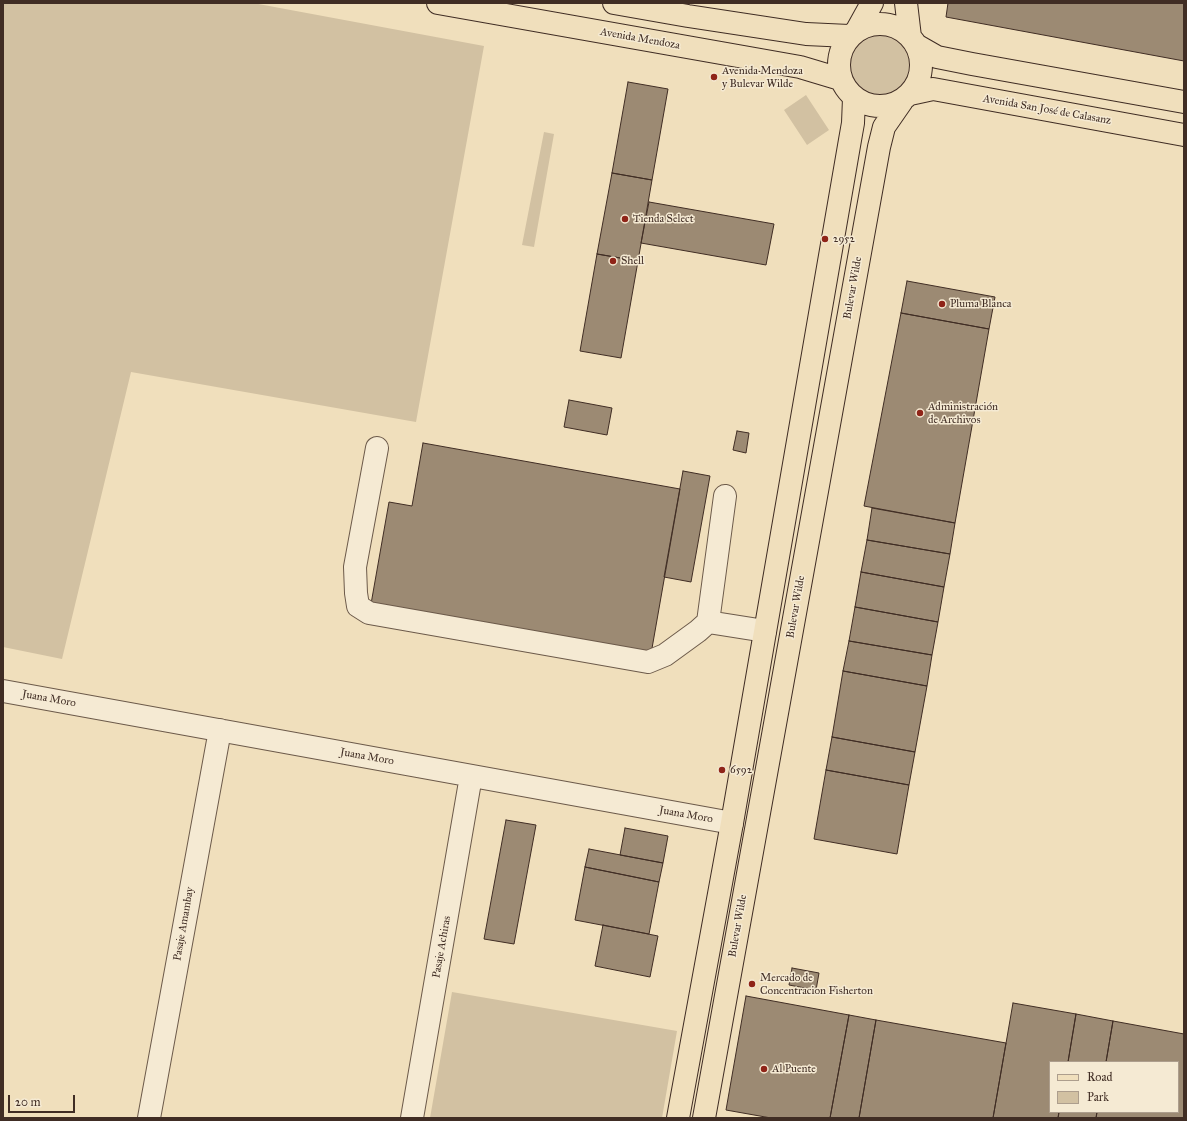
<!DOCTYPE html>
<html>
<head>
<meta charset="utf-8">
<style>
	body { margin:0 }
	#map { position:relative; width:1187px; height:1121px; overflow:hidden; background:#f0dfbc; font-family:"IM FELL Great Primer",serif }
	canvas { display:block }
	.frame { position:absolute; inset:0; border:4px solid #402d24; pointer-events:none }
	.legend { position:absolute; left:1049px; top:1061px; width:130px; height:52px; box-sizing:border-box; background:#f5ead3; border:1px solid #ad9e8d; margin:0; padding:5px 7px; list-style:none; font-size:12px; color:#402d24 }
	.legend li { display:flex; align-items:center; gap:8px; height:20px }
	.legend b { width:20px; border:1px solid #ad9e8d }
	.scale { position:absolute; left:8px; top:1095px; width:67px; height:18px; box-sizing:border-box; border:2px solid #402d24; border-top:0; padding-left:5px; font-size:12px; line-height:14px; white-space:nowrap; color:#402d24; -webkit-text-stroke:3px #f5ead3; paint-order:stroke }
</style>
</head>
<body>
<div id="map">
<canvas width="1187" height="1121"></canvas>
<div class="frame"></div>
<ul class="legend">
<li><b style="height:5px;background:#f0dfbc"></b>Road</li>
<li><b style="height:11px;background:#d2c1a2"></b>Park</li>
</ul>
<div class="scale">20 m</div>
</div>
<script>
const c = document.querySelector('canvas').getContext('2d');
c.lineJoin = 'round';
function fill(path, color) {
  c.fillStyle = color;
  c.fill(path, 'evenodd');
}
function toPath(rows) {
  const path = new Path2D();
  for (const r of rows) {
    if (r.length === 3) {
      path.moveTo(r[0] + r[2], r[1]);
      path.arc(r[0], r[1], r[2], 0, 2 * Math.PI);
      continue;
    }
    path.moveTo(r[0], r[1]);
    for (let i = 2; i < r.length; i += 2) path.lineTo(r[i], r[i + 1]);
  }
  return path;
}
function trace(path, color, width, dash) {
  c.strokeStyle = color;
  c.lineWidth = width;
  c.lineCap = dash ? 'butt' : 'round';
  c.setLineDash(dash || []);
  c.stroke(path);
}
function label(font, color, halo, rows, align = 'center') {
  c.font = font + ' "IM FELL Great Primer",serif';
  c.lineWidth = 3;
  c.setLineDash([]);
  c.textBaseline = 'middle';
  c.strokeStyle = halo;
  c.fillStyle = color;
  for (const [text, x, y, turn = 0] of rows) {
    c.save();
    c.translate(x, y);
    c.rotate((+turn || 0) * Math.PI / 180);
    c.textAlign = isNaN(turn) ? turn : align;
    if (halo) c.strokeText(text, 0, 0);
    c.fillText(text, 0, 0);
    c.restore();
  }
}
fill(toPath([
	[3,3,253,3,484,46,416,422,131,372,62,659,3,647],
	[879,65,30],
	[806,95,829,130,807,145,784,110],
	[544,132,554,134,534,247,522,245],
	[452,992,677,1031,662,1118,430,1118]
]), '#d2c1a2');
const building = toPath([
	[948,3,1184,3,1184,61,946,17,948,3],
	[628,82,668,89,652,180,612,173,628,82],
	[612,173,652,180,638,261,597,254,612,173],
	[649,202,774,224,766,265,641,243,649,202],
	[597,254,638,261,621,358,580,351,597,254],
	[907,281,995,297,989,329,901,313,907,281],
	[901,313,989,329,955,523,864,506,901,313],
	[569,400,612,408,607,435,564,427,569,400],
	[737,431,749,433,746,453,733,450,737,431],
	[423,443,680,489,651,654,371,604,389,502,412,506,423,443],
	[683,471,710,476,691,582,664,577,683,471],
	[872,508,955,523,950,554,867,540,872,508],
	[867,540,950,554,944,587,861,572,867,540],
	[861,572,944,587,938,622,855,607,861,572],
	[855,607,938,622,932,655,849,641,855,607],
	[849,641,932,655,927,686,843,671,849,641],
	[843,671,927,686,915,752,832,737,843,671],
	[832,737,915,752,909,785,826,770,832,737],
	[826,770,909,785,897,854,814,839,826,770],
	[506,820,536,825,514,944,484,939,506,820],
	[625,828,668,836,663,863,620,855,625,828],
	[589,849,663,863,659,882,585,867,589,849],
	[585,867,659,882,649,934,575,920,585,867],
	[603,925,658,936,650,977,595,966,603,925],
	[792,968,819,973,816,990,789,985,792,968],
	[746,996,849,1015,830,1118,771,1118,726,1110,746,996],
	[1013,1003,1076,1014,1068,1062,1050,1062,1050,1112,1059,1112,1058,1118,993,1118,1013,1003],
	[1076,1014,1113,1021,1106,1062,1068,1062,1076,1014],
	[849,1015,876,1020,859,1118,830,1118,849,1015],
	[876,1020,1006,1043,993,1118,859,1118,876,1020],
	[1113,1021,1184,1034,1184,1118,1096,1118,1097,1112,1178,1112,1178,1062,1106,1062,1113,1021],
	[1059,1112,1097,1112,1096,1118,1058,1118,1059,1112]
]);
fill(building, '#9c8a73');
trace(building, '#402d24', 1);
const minor = toPath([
	[377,448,355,567,356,593,358,606,369,613,648,662,665,655,698,631,708,622,765,631],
	[708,622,725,496],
	[3,691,732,823],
	[149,1118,220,730],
	[412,1118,471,776]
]);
const major = toPath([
	[438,3,800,67,840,79],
	[614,3,688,16,806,34,849,36],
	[906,3,910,37],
	[880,65,41],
	[857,30,872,3],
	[916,45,937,57,972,64,1184,102],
	[910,94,933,89,1184,135],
	[678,1118,732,823,850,140,853,123,854,98],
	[704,1118,879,147,884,127,902,101]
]);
trace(minor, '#6c5a4a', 24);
trace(major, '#402d24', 24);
trace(minor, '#f5ead3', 22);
trace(major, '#f0dfbc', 22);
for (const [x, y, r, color] of [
	[714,77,4,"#8f2418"],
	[625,219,4,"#8f2418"],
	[825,239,4,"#8f2418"],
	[613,261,4,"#8f2418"],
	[942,304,4,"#8f2418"],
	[920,413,4,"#8f2418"],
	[722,770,4,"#8f2418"],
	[752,984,4,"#8f2418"],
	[764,1069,4,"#8f2418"]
]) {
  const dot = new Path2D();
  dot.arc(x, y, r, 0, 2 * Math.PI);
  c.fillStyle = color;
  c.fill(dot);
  trace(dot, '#f5ead3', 1.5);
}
label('11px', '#402d24', '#f5ead3', [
	["Avenida Mendoza",640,39,10],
	["Avenida San José de Calasanz",1047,110,10],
	["Bulevar Wilde",853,288,-80],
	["Bulevar Wilde",796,607,-80],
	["Juana Moro",49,699,10],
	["Juana Moro",367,757,10],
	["Juana Moro",686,815,10],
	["Pasaje Amambay",184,924,-80],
	["Bulevar Wilde",738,926,-80],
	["Pasaje Achiras",442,947,-80]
]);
label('11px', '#402d24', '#f5ead3', [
	["Avenida Mendoza",722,71],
	["y Bulevar Wilde",722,84],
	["Tienda Select",633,219],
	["2952",833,239],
	["Shell",621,261],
	["Pluma Blanca",950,304],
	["Administración",928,407],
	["de Archivos",928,420],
	["6592",730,770],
	["Mercado de",760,978],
	["Concentracion Fisherton",760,991],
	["Al Puente",772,1069]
], 'left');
</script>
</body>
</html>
